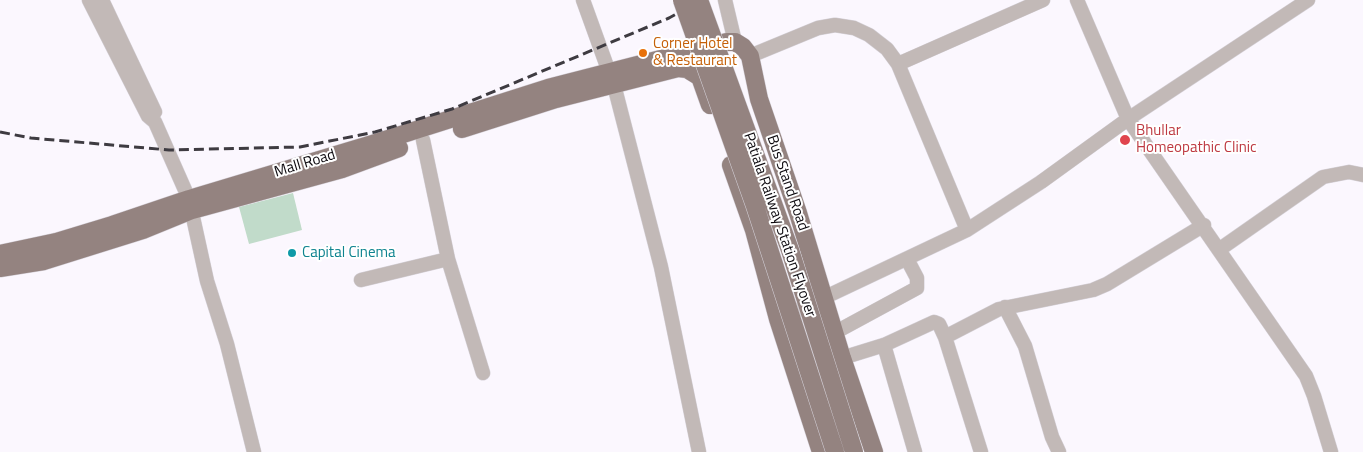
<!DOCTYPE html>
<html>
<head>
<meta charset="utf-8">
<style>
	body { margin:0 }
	canvas { display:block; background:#fbf7fe }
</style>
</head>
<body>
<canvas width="1363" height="452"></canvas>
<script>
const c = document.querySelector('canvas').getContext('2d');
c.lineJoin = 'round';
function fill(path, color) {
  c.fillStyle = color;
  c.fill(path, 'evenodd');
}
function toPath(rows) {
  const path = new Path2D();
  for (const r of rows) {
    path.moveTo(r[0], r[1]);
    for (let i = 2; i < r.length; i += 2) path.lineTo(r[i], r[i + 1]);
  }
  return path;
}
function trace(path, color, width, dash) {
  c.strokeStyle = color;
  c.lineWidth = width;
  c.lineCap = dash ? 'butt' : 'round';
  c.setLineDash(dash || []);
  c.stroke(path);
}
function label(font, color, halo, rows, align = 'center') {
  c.font = font + ' "Titillium Web",sans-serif';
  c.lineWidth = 4;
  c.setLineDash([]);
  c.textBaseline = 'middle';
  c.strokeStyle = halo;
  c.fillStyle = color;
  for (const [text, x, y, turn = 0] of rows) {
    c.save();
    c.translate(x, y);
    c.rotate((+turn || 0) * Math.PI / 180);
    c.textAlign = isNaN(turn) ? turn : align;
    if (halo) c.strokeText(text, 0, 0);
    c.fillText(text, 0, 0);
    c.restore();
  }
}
fill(toPath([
	[293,193,302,230,249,244,239,207]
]), '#c1dbca');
const minor = toPath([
	[89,0,148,116,155,122,189,199,207,281,227,344,254,452],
	[102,0,155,112],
	[583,0,609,72],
	[725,0,735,42],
	[1077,0,1128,119,1306,376,1314,396,1331,452],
	[750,56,818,28,835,25,854,28,869,35,887,49,898,64,1043,0],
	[898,64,967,230],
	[614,85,661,267,699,452],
	[423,140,448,259,483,373],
	[1220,249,1323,177,1349,172,1363,175],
	[361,280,448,259],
	[1005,307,1025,346,1052,437,1059,452],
	[781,318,967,230,1041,182,1128,119,1308,0],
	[834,333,917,288,917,278,907,259],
	[945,337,981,452],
	[884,345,915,452],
	[842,358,884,345,934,322,939,324,945,337,999,309,1093,290,1107,284,1204,225]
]);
const major = toPath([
	[462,129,556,99,678,68,687,69,700,77,710,105],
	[731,165,754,230,778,319,821,452],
	[0,254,56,242,112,225,189,199,372,144,548,88,727,42,735,42,743,47,750,56,759,99,798,213,842,358,874,452],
	[0,268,44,261,143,230,192,210,342,169,399,148]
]);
trace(minor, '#d5d1d8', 15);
trace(major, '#d5d1d8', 19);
trace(minor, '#c2b9b7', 14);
trace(major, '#948380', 18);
trace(toPath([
	[0,132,31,138,169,150,300,147,375,132,452,109,669,18,702,0]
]), '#3e3b41', 3, [10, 5]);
const majorBridge = toPath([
	[682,0,755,206,835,452],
	[699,0,790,250,854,452]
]);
trace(majorBridge, '#d5d1d8', 19, []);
trace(majorBridge, '#948380', 18);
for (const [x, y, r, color] of [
	[643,53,5,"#e8710a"],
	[1125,140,6,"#e0444e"],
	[292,253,5,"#0f9aa8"]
]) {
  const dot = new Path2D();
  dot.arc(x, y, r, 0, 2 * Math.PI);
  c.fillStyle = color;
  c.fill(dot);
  trace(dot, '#fff', 2);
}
label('15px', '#c56008', '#fff', [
	["Corner Hotel",653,44],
	["& Restaurant",653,61]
], 'left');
label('15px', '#be3a42', '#fff', [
	["Bhullar",1136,131],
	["Homeopathic Clinic",1136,148]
], 'left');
label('15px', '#0d0a0f', '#fff', [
	["Mall Road",305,164,-17],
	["Bus Stand Road",787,183,71],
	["Patiala Railway Station Flyover",779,225,71]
]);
label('15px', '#0d838f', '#fff', [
	["Capital Cinema",302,253]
], 'left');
</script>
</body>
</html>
